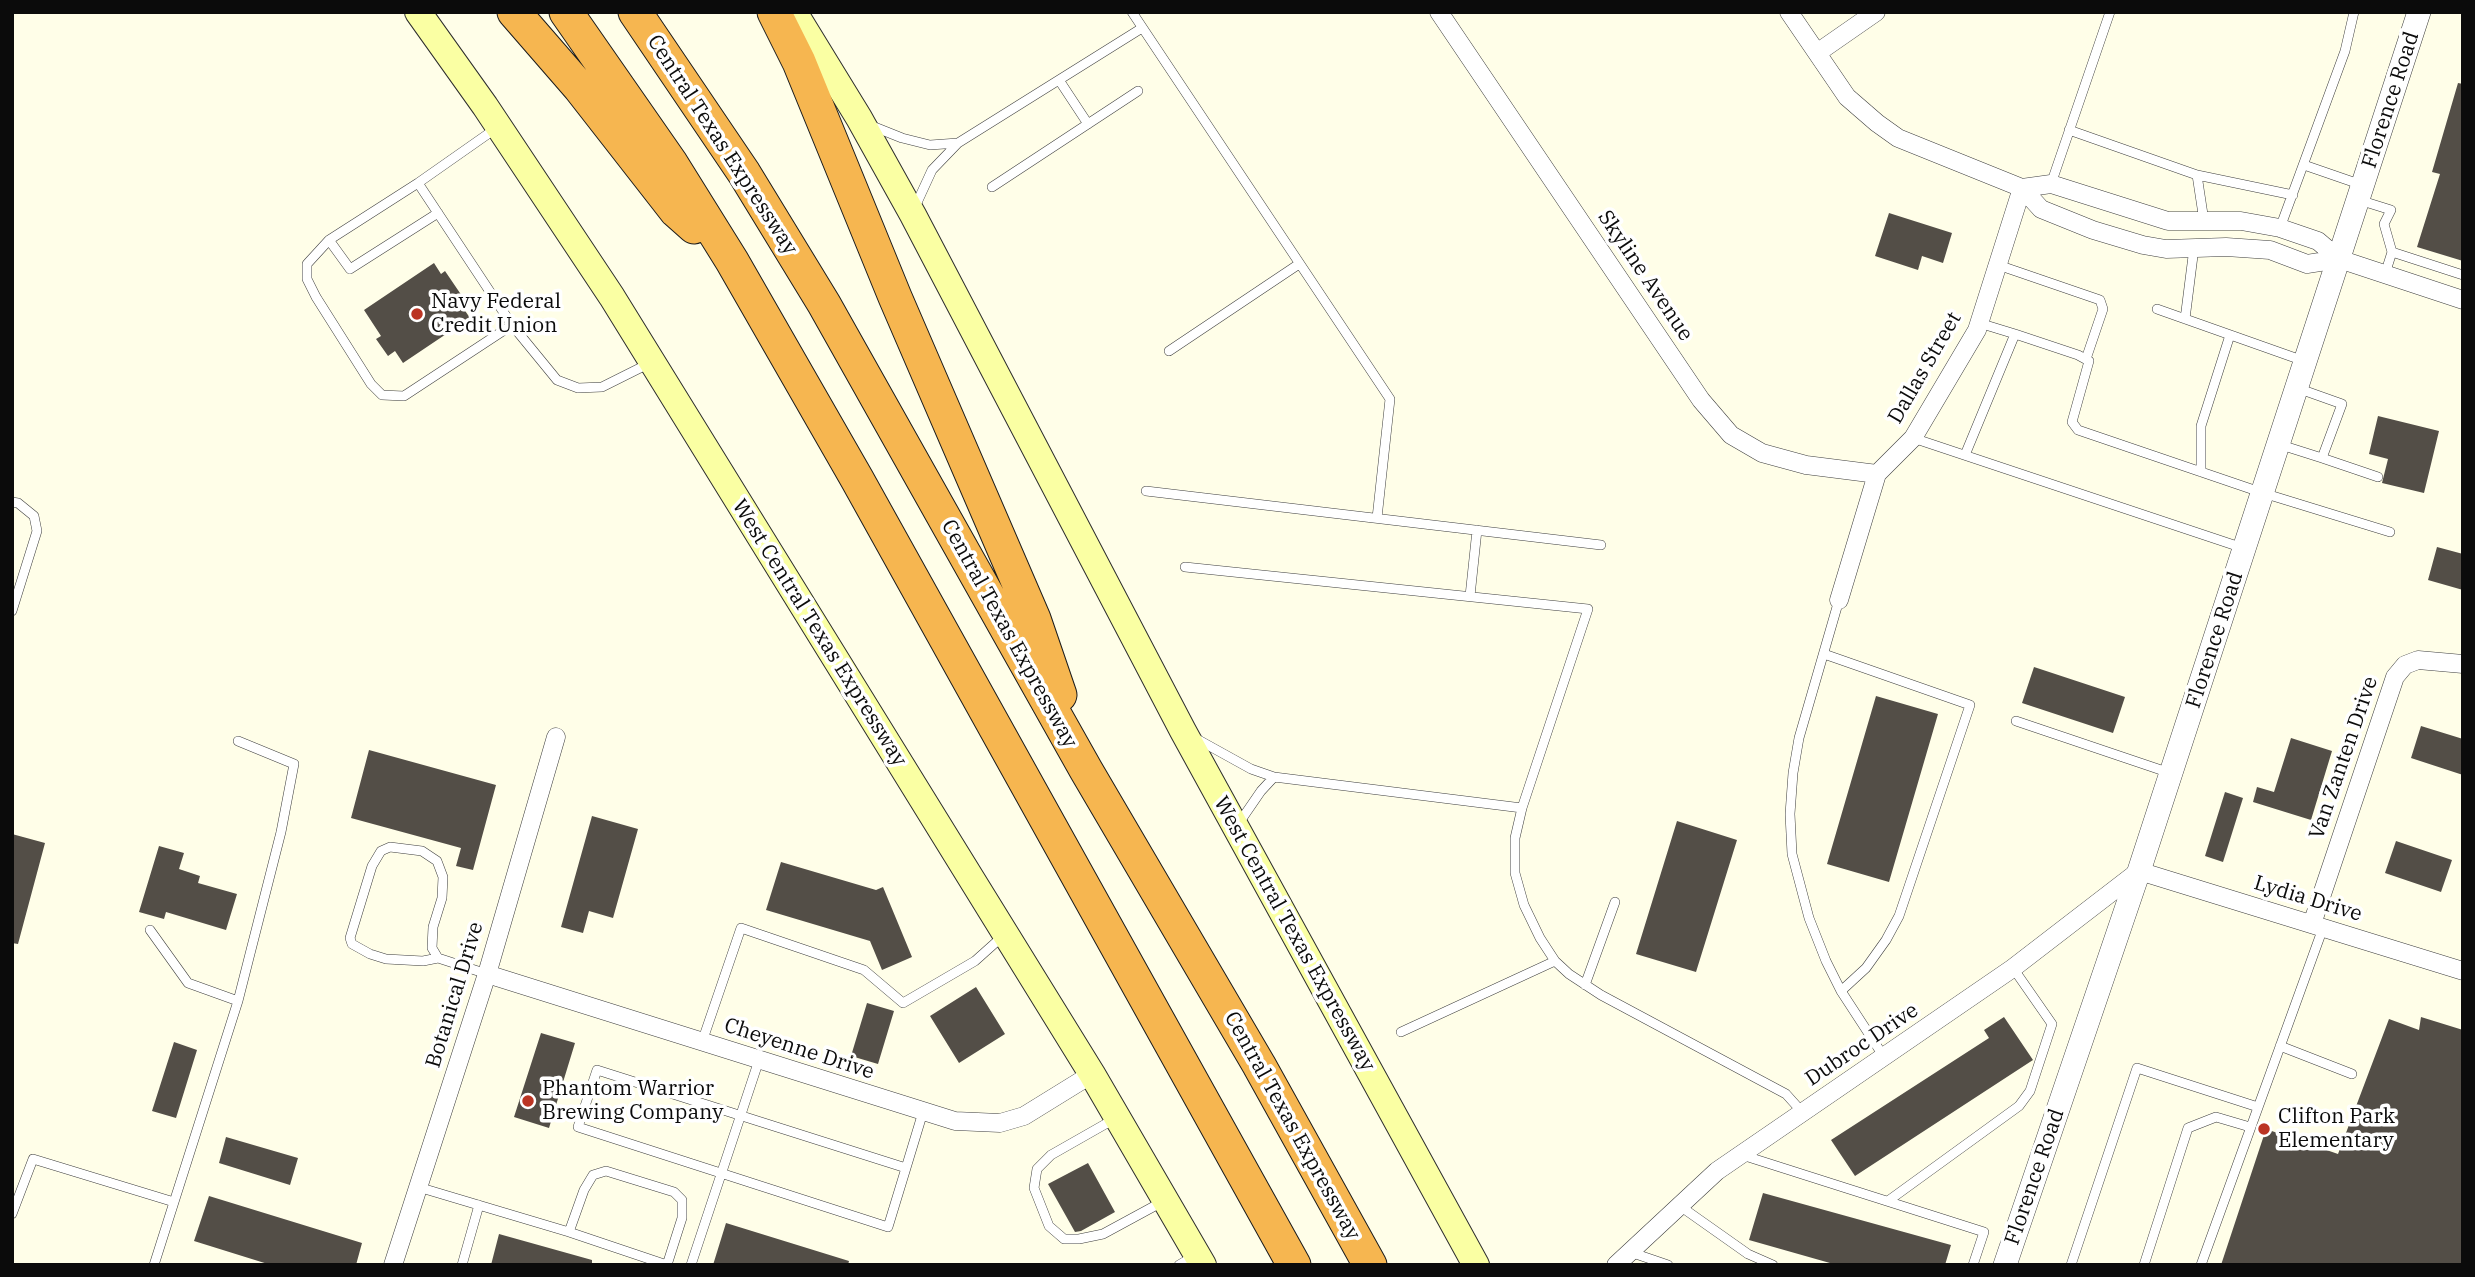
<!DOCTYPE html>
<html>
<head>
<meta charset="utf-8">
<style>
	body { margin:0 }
	#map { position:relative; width:2475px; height:1277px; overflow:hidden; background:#fffee8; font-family:"IBM Plex Serif",serif }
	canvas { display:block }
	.frame { position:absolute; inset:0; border:14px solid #0b0b0b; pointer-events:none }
</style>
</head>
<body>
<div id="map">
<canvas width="2475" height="1277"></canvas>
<div class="frame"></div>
</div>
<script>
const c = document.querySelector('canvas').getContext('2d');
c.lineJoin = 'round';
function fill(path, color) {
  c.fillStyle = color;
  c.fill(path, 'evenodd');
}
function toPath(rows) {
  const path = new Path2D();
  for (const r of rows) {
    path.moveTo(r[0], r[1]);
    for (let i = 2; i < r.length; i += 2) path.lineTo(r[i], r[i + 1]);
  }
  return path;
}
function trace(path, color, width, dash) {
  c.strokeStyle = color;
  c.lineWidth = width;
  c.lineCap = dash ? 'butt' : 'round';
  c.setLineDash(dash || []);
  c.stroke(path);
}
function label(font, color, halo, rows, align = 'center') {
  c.font = font + ' "IBM Plex Serif",serif';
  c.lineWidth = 7;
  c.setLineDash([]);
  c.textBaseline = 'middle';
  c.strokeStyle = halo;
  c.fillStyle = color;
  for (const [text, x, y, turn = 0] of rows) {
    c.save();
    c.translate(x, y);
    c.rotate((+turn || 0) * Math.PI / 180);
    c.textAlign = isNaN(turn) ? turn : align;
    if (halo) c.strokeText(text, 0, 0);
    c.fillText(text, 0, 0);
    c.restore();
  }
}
fill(toPath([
	[2458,83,2463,84,2463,261,2417,247,2440,174,2432,172],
	[1889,213,1952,233,1943,263,1922,256,1918,270,1875,256],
	[434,263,441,274,445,271,462,296,457,299,470,318,403,363,395,351,388,356,376,339,381,336,364,310],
	[2378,416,2439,431,2424,493,2382,483,2388,459,2369,454],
	[2437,547,2463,554,2463,590,2428,580],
	[2034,667,2125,697,2113,733,2022,703],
	[1876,696,1938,714,1889,882,1827,864],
	[2421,726,2463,739,2463,775,2411,758],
	[2291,738,2332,751,2311,820,2253,802,2257,787,2274,792],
	[369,750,496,785,473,870,456,866,461,848,351,818],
	[2225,792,2243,798,2223,862,2205,856],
	[592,816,638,829,613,918,589,911,583,933,561,927],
	[1677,821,1737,840,1696,972,1636,954],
	[12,834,45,843,18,944,12,943],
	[2396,841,2452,860,2441,892,2385,873],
	[159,846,184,853,179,869,200,876,198,883,237,894,226,930,166,912,164,919,139,912],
	[781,862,876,890,883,887,912,957,882,970,870,941,766,910],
	[976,987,1005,1034,959,1063,930,1016],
	[867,1003,894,1011,878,1064,851,1056],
	[2004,1017,2033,1060,1855,1176,1831,1140,1989,1038,1984,1030],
	[2421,1017,2463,1030,2463,1265,2221,1265,2266,1129,2338,1154,2389,1019,2419,1030],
	[541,1033,575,1043,549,1128,514,1117],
	[174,1042,197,1050,176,1118,152,1111],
	[226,1137,298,1158,290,1185,219,1163],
	[1088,1163,1115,1212,1081,1231,1075,1232,1048,1184],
	[1763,1193,1951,1245,1945,1265,1837,1265,1749,1240],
	[209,1196,362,1243,356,1265,271,1265,194,1241],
	[726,1223,849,1261,848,1265,713,1265],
	[499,1234,592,1260,592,1265,491,1265]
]), '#534e47');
const service = toPath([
	[1132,12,1390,399,1377,518],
	[1059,80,1088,124],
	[872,126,902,138,930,145,958,143],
	[495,129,418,183,329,240,307,264,307,279,316,297,371,384,382,395,404,396,512,325],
	[2069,130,2197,175,2293,195],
	[2304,165,2362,185],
	[2197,175,2204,221],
	[418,183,512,325,557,380,578,388,602,387,650,363],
	[2051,184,2110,12],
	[992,187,1138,91],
	[2359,200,2391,210,2384,224,2392,252],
	[915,207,932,170,958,143,1142,28],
	[2280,228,2345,51,2354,12],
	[329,240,350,269,438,213],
	[1998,265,2100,300,2103,309,2086,359],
	[2385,274,2392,252,2463,275],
	[2157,309,2304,361],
	[2185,319,2194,248],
	[2015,334,2078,355,2089,361,2072,422,2078,430,2263,493,2390,532],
	[1169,351,1299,264],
	[1913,438,2243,548],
	[2281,445,2322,458,2342,404,2297,388],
	[1965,455,2015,334,1979,323],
	[2322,458,2378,477],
	[2201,472,2201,426,2230,335],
	[1146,491,1601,545],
	[12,502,18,503,34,516,37,531,12,611],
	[1185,567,1588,609,1522,808,1515,838,1515,873,1524,905,1540,938,1555,961,1569,974,1601,995,1786,1094,1803,1113],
	[1470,596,1477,530],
	[1839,600,1799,738,1793,773,1790,814,1792,854,1809,918,1826,961,1841,991,1884,1057],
	[1824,654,1970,705,1899,916,1886,940,1866,968,1841,991],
	[2016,721,2170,773],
	[1195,738,1251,769,1274,777,1522,808],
	[1239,823,1261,791,1274,777],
	[150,930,188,983,238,1001],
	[438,958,423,961,386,959,370,954,352,944,350,938,372,866,381,851,390,847,422,851,437,861,443,877,442,898,433,927,432,948,438,958,487,974],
	[1585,985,1615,902],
	[1401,1032,1555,961],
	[702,1042,741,928,864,970,903,1003,975,961,1004,935],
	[2280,1046,2352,1074],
	[1116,1118,1051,1155,1037,1169,1034,1188,1049,1226,1064,1239,1079,1239,1103,1234,1162,1202],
	[1742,1155,1984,1232,1973,1265],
	[906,1168,597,1070,578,1127,888,1227,906,1168,923,1112],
	[418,1187,569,1232,667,1265],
	[1888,1201,2019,1106,2030,1091,2052,1024,2013,968],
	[1680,1206,1748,1254,1773,1265],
	[12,1214,33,1159,174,1202],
	[569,1232,584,1190,593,1175,606,1171,674,1192,682,1200,682,1218,667,1265],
	[1630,1252,1668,1265],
	[154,1265,238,1001,281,832,294,764,238,741],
	[462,1265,479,1205],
	[691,1265,759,1060],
	[1179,1265,1196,1255],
	[2071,1265,2137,1068,2258,1107],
	[2144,1265,2188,1128,2216,1117,2250,1127],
	[2201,1265,2323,928]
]);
const minor = toPath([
	[1439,12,1701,400,1731,435,1762,453,1806,465,1877,474],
	[1789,12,1847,97,1877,123,1898,138,2022,188,2041,209,2093,230,2143,245,2166,249,2226,247,2270,250,2307,264,2339,259],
	[1817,53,1876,12],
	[2022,188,2051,184,2168,221,2241,221,2280,228,2318,241,2339,259,2463,300],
	[1839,600,1877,474,1913,438,1977,330,2022,188],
	[2312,924,2395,677,2405,665,2418,660,2463,664],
	[487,974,955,1121,1000,1123,1024,1116,1092,1074],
	[393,1265,487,974,556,737],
	[1616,1265,1717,1171,2013,968,2139,871,2463,971]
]);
const tertiary = toPath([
	[2005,1265,2139,871,2419,12]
]);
const secondary = toPath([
	[418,12,485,106,612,297,1092,1074,1203,1265],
	[794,12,859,118,913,215,1183,731,1476,1265]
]);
const motorway = toPath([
	[514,12,580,88,676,211,694,227],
	[566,12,671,163,732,261,857,479,1294,1265],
	[635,12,744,173,824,304,1086,770,1259,1065,1370,1265],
	[774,12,799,62,895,297,1034,619,1060,695]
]);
trace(service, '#3e3e3e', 10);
trace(minor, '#3e3e3e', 19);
trace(tertiary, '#3e3e3e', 24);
trace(secondary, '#2d2d2d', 28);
trace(motorway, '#1c1c1c', 35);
trace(service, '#fff', 9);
trace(minor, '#fff', 18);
trace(tertiary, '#fff', 23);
trace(secondary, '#faffa3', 26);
trace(motorway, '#f6b650', 33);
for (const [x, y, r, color] of [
	[417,314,7,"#bb3423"],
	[528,1101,7,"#bb3423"],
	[2264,1129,7,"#bb3423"]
]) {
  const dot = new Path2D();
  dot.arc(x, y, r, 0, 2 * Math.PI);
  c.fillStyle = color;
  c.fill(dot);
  trace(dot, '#fff', 2.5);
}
label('21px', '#0b0b0b', '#fff', [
	["Florence Road",2391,100,-72],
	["Central Texas Expressway",722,145,57],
	["Skyline Avenue",1645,276,56],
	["Dallas Street",1925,368,-60],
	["West Central Texas Expressway",819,633,58],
	["Central Texas Expressway",1009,634,61],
	["Florence Road",2215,640,-72],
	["Van Zanten Drive",2344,758,-71],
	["Lydia Drive",2308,899,17],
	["West Central Texas Expressway",1294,934,61],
	["Botanical Drive",455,995,-73],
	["Dubroc Drive",1862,1045,-34],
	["Cheyenne Drive",799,1049,18],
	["Central Texas Expressway",1292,1126,61],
	["Florence Road",2035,1177,-71]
]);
label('21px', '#0b0b0b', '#fff', [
	["Navy Federal",431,302],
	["Credit Union",431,326],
	["Phantom Warrior",542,1089],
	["Brewing Company",542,1113],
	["Clifton Park",2278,1117],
	["Elementary",2278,1141]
], 'left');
</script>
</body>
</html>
